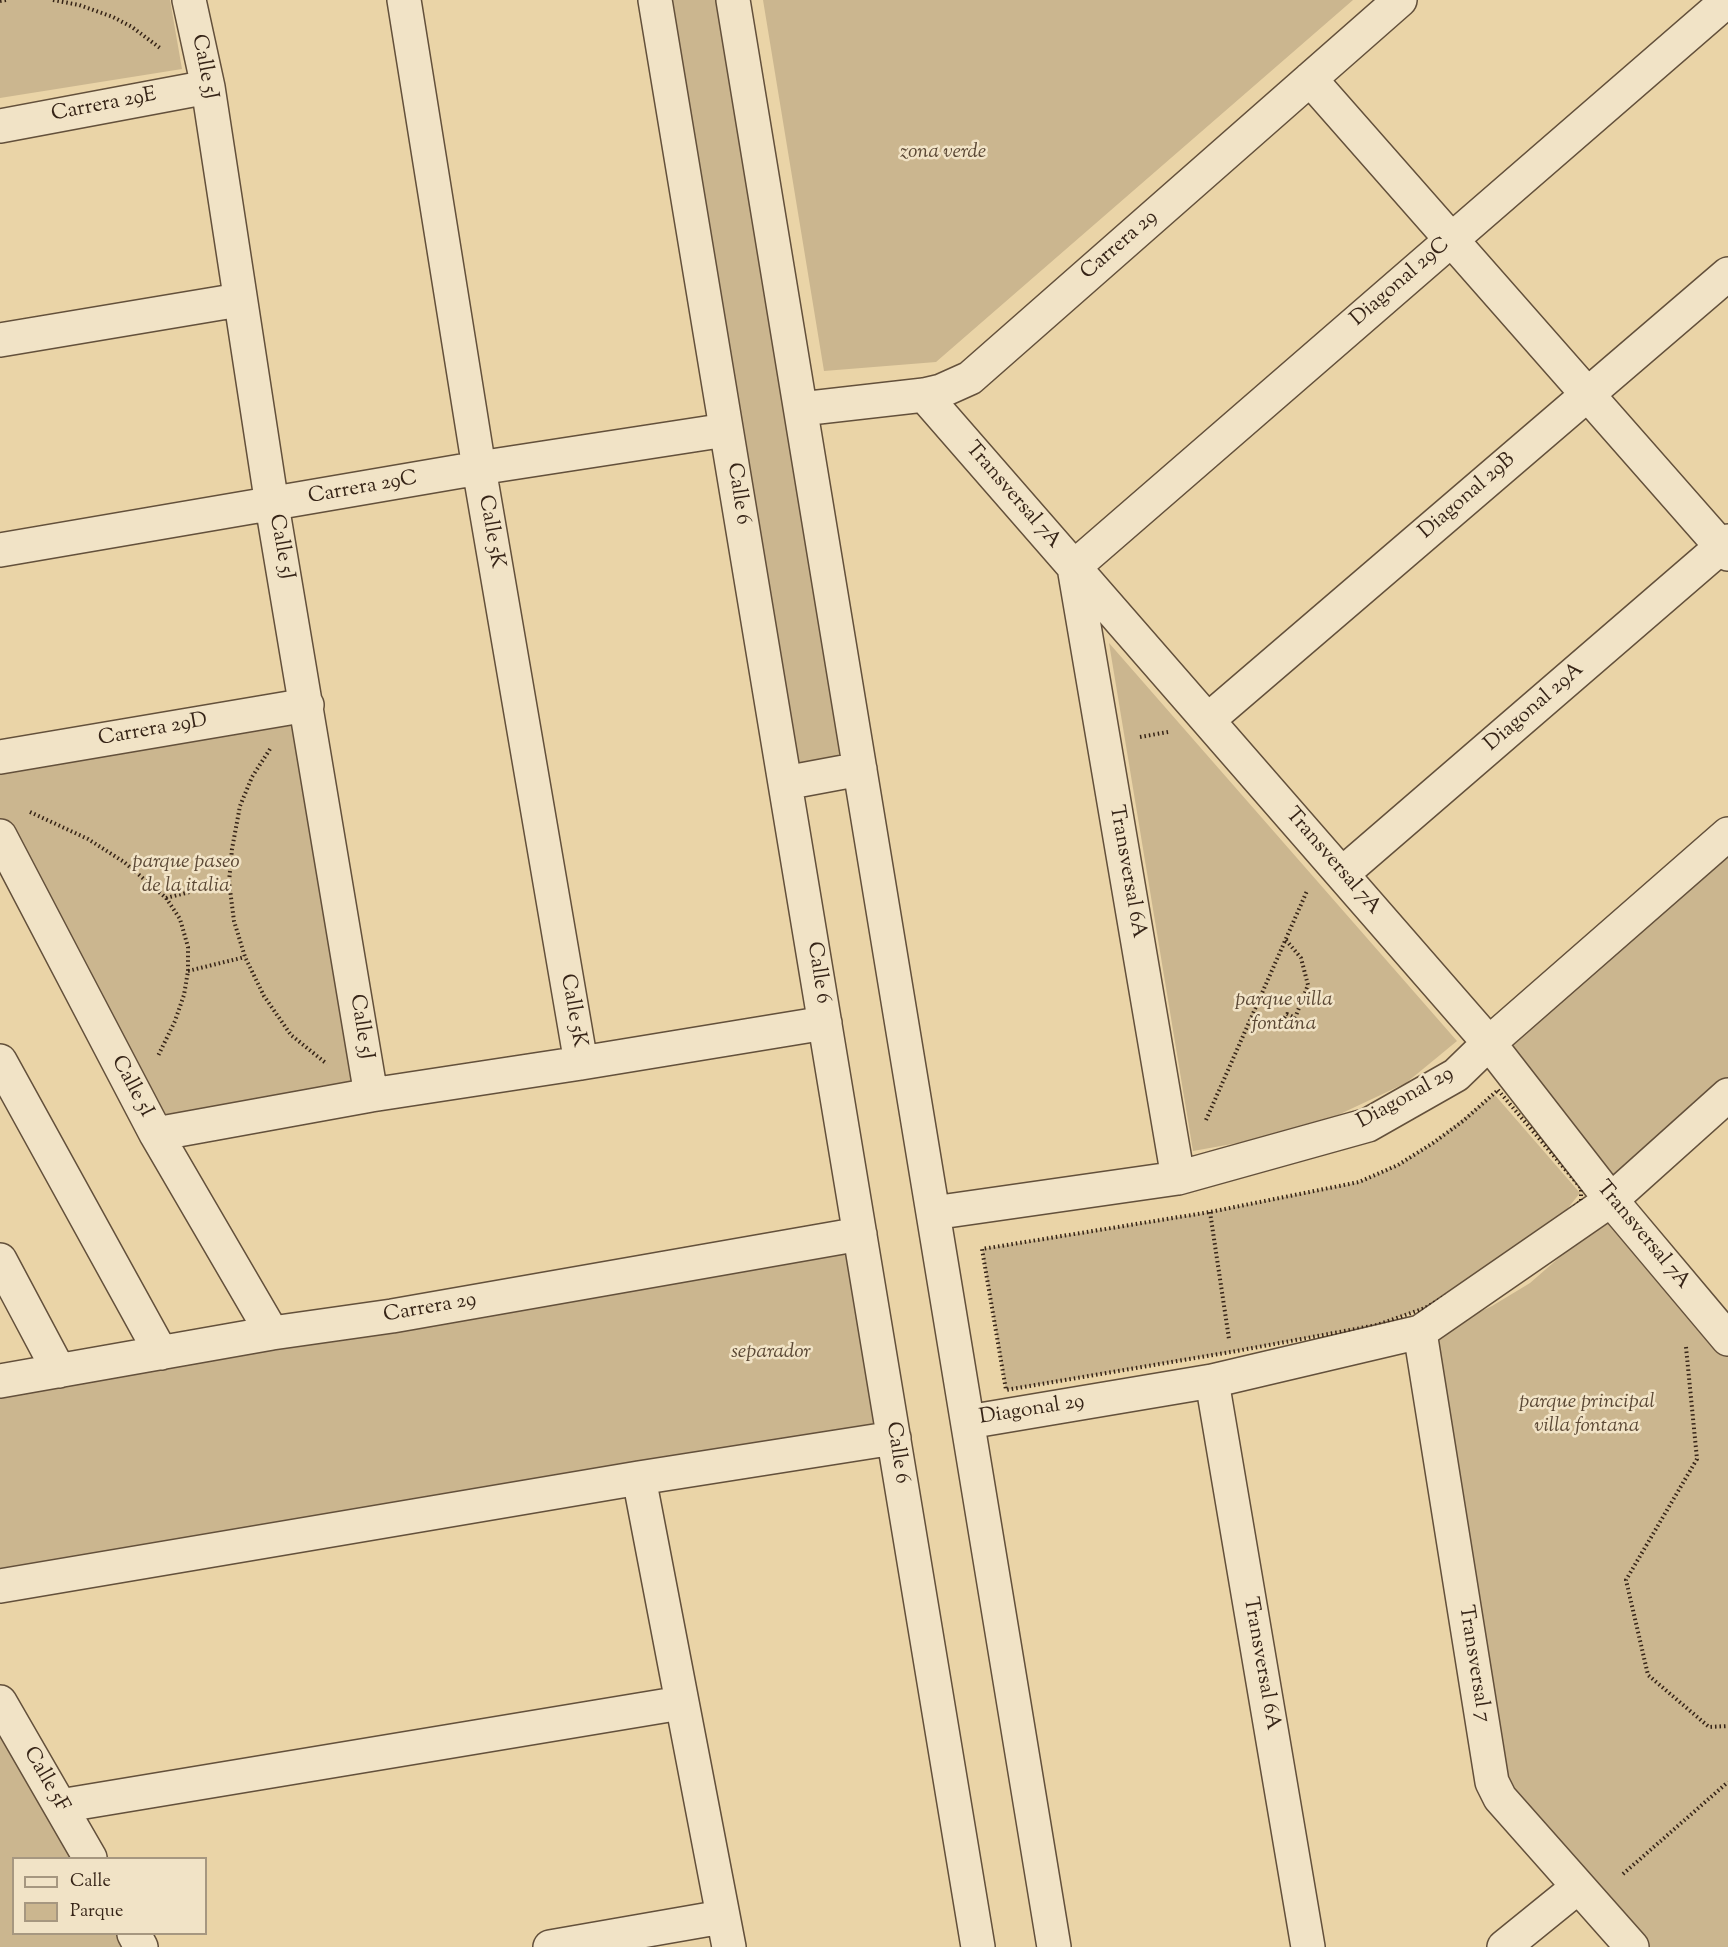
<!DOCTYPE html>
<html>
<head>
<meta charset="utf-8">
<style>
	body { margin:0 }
	#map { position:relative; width:1728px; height:1947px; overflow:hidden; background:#ead4a7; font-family:"Sorts Mill Goudy",serif }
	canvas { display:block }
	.legend { position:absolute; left:12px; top:1857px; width:195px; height:78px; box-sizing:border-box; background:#f1e3c6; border:2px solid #a69780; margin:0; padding:8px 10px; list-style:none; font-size:18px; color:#362417 }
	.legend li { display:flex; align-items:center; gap:12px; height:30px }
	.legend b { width:30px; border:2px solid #a69780 }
</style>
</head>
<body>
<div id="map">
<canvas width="1728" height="1947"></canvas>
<ul class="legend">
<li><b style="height:8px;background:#f1e3c6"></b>Calle</li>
<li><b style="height:16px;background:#cbb68f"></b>Parque</li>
</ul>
</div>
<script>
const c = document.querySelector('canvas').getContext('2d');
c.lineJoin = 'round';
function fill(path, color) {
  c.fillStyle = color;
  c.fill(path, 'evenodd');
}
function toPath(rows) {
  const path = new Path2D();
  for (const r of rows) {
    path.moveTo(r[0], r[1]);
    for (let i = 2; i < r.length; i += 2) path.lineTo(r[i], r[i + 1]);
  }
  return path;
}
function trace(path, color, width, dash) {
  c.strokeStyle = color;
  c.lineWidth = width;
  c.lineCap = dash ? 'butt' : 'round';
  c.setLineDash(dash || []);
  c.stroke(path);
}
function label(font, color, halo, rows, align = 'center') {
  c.font = font + ' "Sorts Mill Goudy",serif';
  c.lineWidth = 5;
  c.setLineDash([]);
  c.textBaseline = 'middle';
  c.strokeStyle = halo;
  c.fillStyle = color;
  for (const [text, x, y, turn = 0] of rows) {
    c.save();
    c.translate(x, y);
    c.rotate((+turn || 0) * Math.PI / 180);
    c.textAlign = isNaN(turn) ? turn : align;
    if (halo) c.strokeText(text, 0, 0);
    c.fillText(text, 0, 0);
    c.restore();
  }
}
fill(toPath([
	[0,0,170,0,182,69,0,98],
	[647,0,733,0,860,769,785,783],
	[763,0,1353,0,936,362,824,371],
	[1109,643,1457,1041,1406,1083,1304,1131,1193,1151],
	[307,705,371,1095,156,1134,0,836,0,757],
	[1728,842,1728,1088,1615,1185,1499,1045],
	[1494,1094,1580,1193,1556,1223,1492,1270,1425,1308,1377,1325,1231,1352,1006,1390,982,1249,1210,1212,1359,1182,1398,1165,1433,1143],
	[1615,1209,1728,1348,1728,1947,1648,1947,1510,1794,1429,1336,1492,1306,1530,1283],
	[860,1234,894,1438,0,1586,0,1380],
	[0,1702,90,1858,14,1858,14,1934,134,1934,141,1947,0,1947]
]), '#cbb68f');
const minor = toPath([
	[189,0,208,87,272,505,371,1095],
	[404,0,479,468,581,1063],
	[655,0,978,1947],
	[733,0,1054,1947],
	[1310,79,1728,554],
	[0,126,208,87],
	[0,340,239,300],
	[924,395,1489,1043,1611,1200,1728,1339],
	[801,409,924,395,941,391,970,378,1400,0],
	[0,550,479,468,726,430],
	[1208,720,1728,274],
	[0,757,307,705],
	[785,783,860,769],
	[0,836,156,1134,272,1333],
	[1342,874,1728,541],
	[0,1061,161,1353],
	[156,1134,371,1095,581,1063,825,1023],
	[1178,1178,1074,567,1728,0],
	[933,1213,1178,1178,1368,1125,1456,1075,1489,1043,1728,834],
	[0,1260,59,1371],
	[1420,1332,1492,1782,1500,1798,1632,1947],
	[0,1381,272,1333,392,1316,860,1234],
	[1212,1381,1308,1947],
	[968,1422,1212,1381,1420,1332,1611,1200,1728,1095],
	[639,1478,729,1947],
	[0,1586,639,1478,894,1438],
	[0,1702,90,1858],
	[60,1806,681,1703],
	[134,1934,141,1947],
	[550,1947,722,1917],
	[1504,1947,1578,1887]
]);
trace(minor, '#63503b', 36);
trace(toPath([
	[53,0,79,5,113,17,132,27,160,48],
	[0,1,6,0],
	[1140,737,1168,732],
	[270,749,252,777,240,806,232,849,229,882,234,921,245,957,264,996,291,1035,327,1064],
	[30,812,88,839,124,862,166,898,180,919,188,947,188,971,184,995,175,1021,158,1056],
	[166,898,229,882],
	[188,971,245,957],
	[1251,1018,1268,1028,1273,1019,1281,1023,1287,1014,1295,1018,1308,985,1301,958,1286,940],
	[1498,1090,1581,1188,1581,1201,1556,1223,1492,1270,1425,1308,1377,1325,1231,1352,1006,1390,982,1249,1210,1212,1359,1182,1398,1165,1433,1143,1463,1121,1498,1090],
	[1206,1120,1307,891],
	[1210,1212,1229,1339],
	[1686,1347,1697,1459,1626,1580,1648,1675,1709,1727,1728,1726],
	[1623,1874,1728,1782]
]), '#362417', 4, [1.5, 3]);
trace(minor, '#f1e3c6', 33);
label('21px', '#362417', '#f1e3c6', [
	["Calle 5J",203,67,79],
	["Carrera 29E",104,106,-11],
	["Carrera 29",1120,246,-41],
	["Diagonal 29C",1401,283,-41],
	["Carrera 29C",363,489,-10],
	["Calle 6",737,494,81],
	["Transversal 7A",1012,496,49],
	["Diagonal 29B",1468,497,-41],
	["Calle 5K",490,532,80],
	["Calle 5J",280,547,80],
	["Diagonal 29A",1535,708,-41],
	["Carrera 29D",153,731,-10],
	["Transversal 7A",1332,862,49],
	["Transversal 6A",1126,872,80],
	["Calle 6",817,973,81],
	["Calle 5K",572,1011,80],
	["Calle 5J",360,1027,81],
	["Calle 5I",131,1087,62],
	["Diagonal 29",1406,1099,-29],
	["Transversal 7A",1642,1236,50],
	["Carrera 29",430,1309,-10],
	["Diagonal 29",1032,1411,-9],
	["Calle 6",896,1453,81],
	["Transversal 6A",1260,1664,80],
	["Transversal 7",1473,1664,81],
	["Calle 5F",45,1780,60]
]);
label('italic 21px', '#5b4835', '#f1e3c6', [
	["zona verde",943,153],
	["parque paseo",186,863],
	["de la italia",186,887],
	["parque villa",1284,1001],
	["fontana",1284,1025],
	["separador",771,1353],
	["parque principal",1587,1403],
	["villa fontana",1587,1427]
]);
</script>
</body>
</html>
